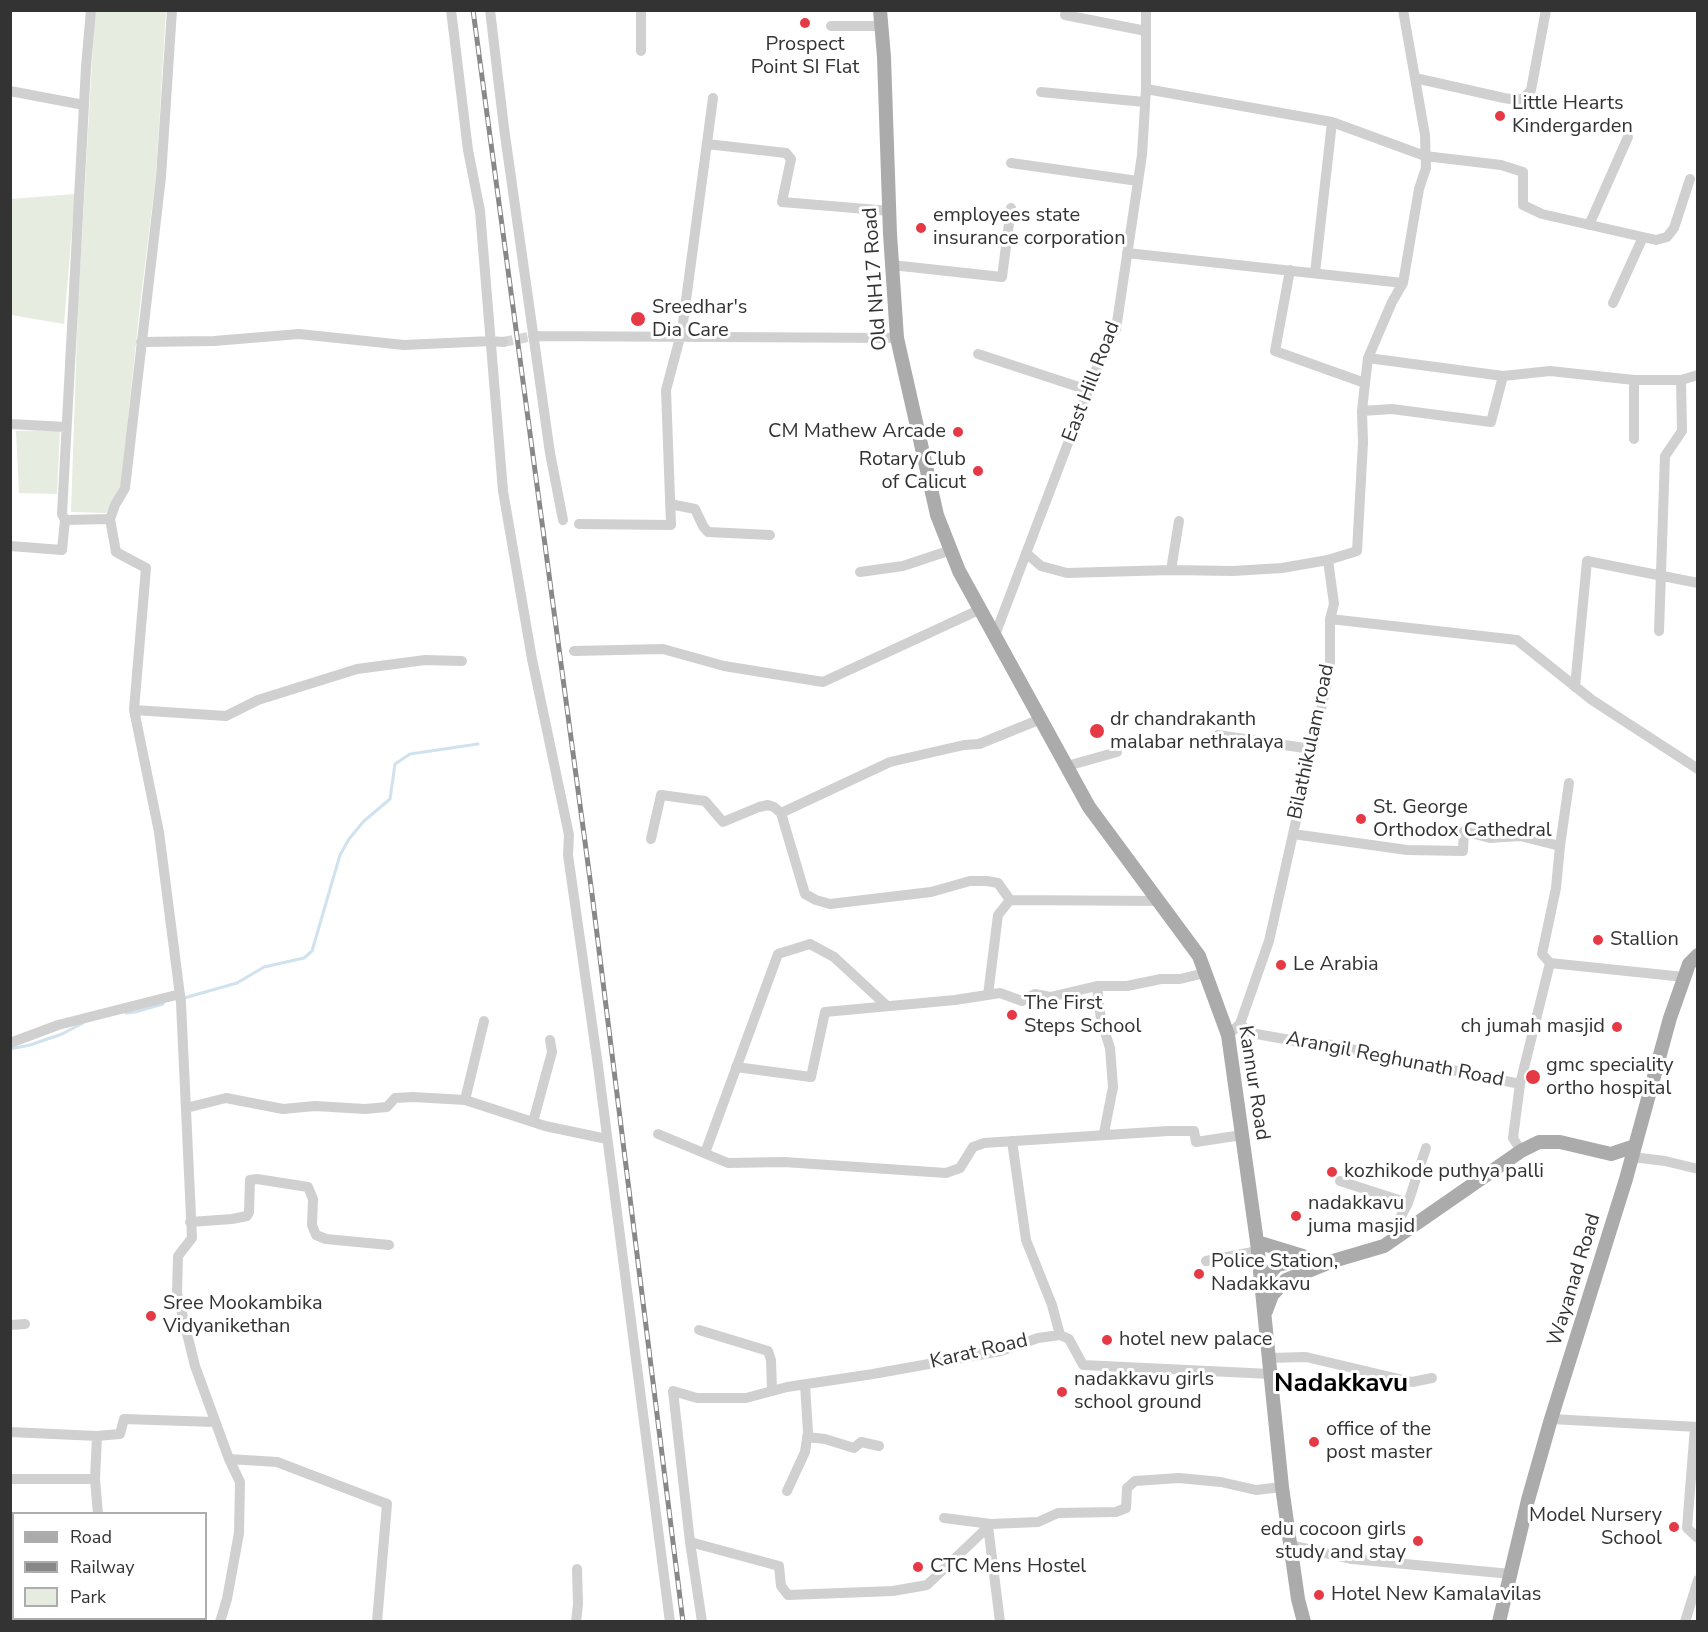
<!DOCTYPE html>
<html>
<head>
<meta charset="utf-8">
<style>
	body { margin:0 }
	#map { position:relative; width:1708px; height:1632px; overflow:hidden; background:#fff; font-family:"Nunito Sans",sans-serif }
	canvas { display:block }
	.frame { position:absolute; inset:0; border:12px solid #333; pointer-events:none }
	.legend { position:absolute; left:12px; top:1512px; width:195px; height:108px; box-sizing:border-box; background:#fff; border:2px solid #adadad; margin:0; padding:8px 10px; list-style:none; font-size:18px; color:#333 }
	.legend li { display:flex; align-items:center; gap:12px; height:30px }
	.legend b { width:30px; border:2px solid #adadad }
</style>
</head>
<body>
<div id="map">
<canvas width="1708" height="1632"></canvas>
<div class="frame"></div>
<ul class="legend">
<li><b style="height:8px;background:#ababab"></b>Road</li>
<li><b style="height:8px;background:#888"></b>Railway</li>
<li><b style="height:16px;background:#e6ecdf"></b>Park</li>
</ul>
</div>
<script>
const c = document.querySelector('canvas').getContext('2d');
c.lineJoin = 'round';
function fill(path, color) {
  c.fillStyle = color;
  c.fill(path, 'evenodd');
}
function toPath(rows) {
  const path = new Path2D();
  for (const r of rows) {
    path.moveTo(r[0], r[1]);
    for (let i = 2; i < r.length; i += 2) path.lineTo(r[i], r[i + 1]);
  }
  return path;
}
function trace(path, color, width, dash) {
  c.strokeStyle = color;
  c.lineWidth = width;
  c.lineCap = dash ? 'butt' : 'round';
  c.setLineDash(dash || []);
  c.stroke(path);
}
function label(font, color, halo, rows, align = 'center') {
  c.font = font + ' "Nunito Sans",sans-serif';
  c.lineWidth = 6;
  c.setLineDash([]);
  c.textBaseline = 'middle';
  c.strokeStyle = halo;
  c.fillStyle = color;
  for (const [text, x, y, turn = 0] of rows) {
    c.save();
    c.translate(x, y);
    c.rotate((+turn || 0) * Math.PI / 180);
    c.textAlign = isNaN(turn) ? turn : align;
    if (halo) c.strokeText(text, 0, 0);
    c.fillText(text, 0, 0);
    c.restore();
  }
}
fill(toPath([
	[95,11,166,11,156,176,140,305,121,484,106,513,71,512,78,305],
	[75,194,64,324,11,315,11,199],
	[60,430,57,494,19,493,16,431]
]), '#e6ecdf');
trace(toPath([
	[184,998,237,983,264,967,304,958,312,951,340,855,349,839,364,821,390,799,395,764,410,754,478,744],
	[126,1013,135,1012,163,1004],
	[10,1049,30,1045,62,1034,83,1023]
]), '#cfe2ee', 3);
trace(toPath([
	[503,342,533,336]
]), '#d6d6d6', 10, [10, 5]);
trace(toPath([
	[91,10,86,67,62,514,65,520,110,519,115,505,125,488,161,177,172,10],
	[451,10,468,150,480,211,503,491,532,659,569,835,568,855,598,1066,670,1622],
	[490,10,504,128,550,453,563,520],
	[1065,15,1146,31],
	[831,26,882,26],
	[641,51,641,10],
	[1415,78,1504,98,1517,100,1524,98,1531,90,1546,10],
	[1146,89,1332,122,1425,156,1501,165,1523,172,1523,205,1542,214,1656,240,1667,237,1674,228,1690,179],
	[10,91,84,105],
	[1041,92,1144,102],
	[707,144,786,153,791,159,782,202,890,211],
	[1011,163,1138,181],
	[1589,225,1628,137],
	[1127,253,1403,283],
	[892,265,1002,277,1011,208],
	[1315,273,1332,122],
	[1613,303,1643,237],
	[533,336,897,338],
	[141,342,214,341,299,334,404,345,491,341,503,342],
	[978,354,1088,390],
	[1368,358,1503,376],
	[1634,380,1681,380,1698,375],
	[1365,383,1368,358,1392,302,1403,283,1419,189,1426,168,1425,135,1403,10],
	[1362,411,1392,409,1491,422,1503,376,1550,371,1634,380,1634,439],
	[10,424,66,427],
	[670,504,695,509,703,526,708,532,770,535],
	[110,519,116,552,146,568,134,710,159,832,181,1003,192,1238,178,1256,177,1293,195,1366,229,1459,240,1482,239,1533,227,1599,220,1622],
	[579,524,671,525,666,390,682,330,713,98],
	[10,546,62,550,65,520],
	[1026,553,1041,566,1067,573,1171,570,1233,571,1282,568,1328,560],
	[1171,570,1179,521],
	[860,572,903,566,951,550],
	[1330,619,1517,640,1592,700,1698,769],
	[1659,631,1665,456,1682,431,1681,380],
	[995,635,1105,346,1116,329,1142,155,1146,89,1146,10],
	[574,651,663,649,724,666,823,682,981,609],
	[1575,687,1587,561,1698,583],
	[134,710,226,716,258,700,357,669,425,660,462,661],
	[1218,735,1311,749],
	[1067,766,1117,752],
	[781,813,890,762,964,745,979,744,1041,719],
	[1293,834,1407,850,1463,851,1464,831,1490,838,1520,836,1560,846,1556,888,1542,954,1550,963],
	[651,839,661,795,705,801,723,822,759,807,768,805,774,807,781,813,805,894,816,900,830,904,931,892,970,881,987,881,998,883,1010,900],
	[1560,846,1569,783],
	[1097,986,1101,1020,1110,1048,1113,1087,1104,1133],
	[988,995,998,915,1010,900,1159,901],
	[1240,1024,1251,1033,1301,1042,1326,1044,1520,1084,1513,1138,1521,1151],
	[1228,1035,1240,1024,1269,941,1326,687,1330,665,1330,619,1334,604,1328,560,1357,551,1363,443,1362,411,1365,383,1275,351,1290,270],
	[10,1043,58,1025,180,994],
	[736,1067,811,1077,825,1012,955,1000,1000,993,1022,1001,1035,994,1050,997,1097,986,1127,986,1161,979,1180,979,1205,973],
	[1520,1084,1550,963,1684,977],
	[465,1100,484,1021],
	[186,1108,226,1098,283,1109,315,1106,365,1109,387,1107,395,1098,413,1097,465,1100,533,1122,552,1052,550,1040],
	[533,1122,545,1126,607,1139],
	[658,1134,728,1163,784,1162,946,1173,960,1168,973,1147,984,1143,1168,1131,1194,1131,1196,1142,1242,1135],
	[1012,1141,1026,1240,1052,1305,1060,1335],
	[705,1153,778,954,810,944,834,957,887,1006],
	[1632,1157,1665,1161,1698,1169],
	[1340,1181,1408,1203],
	[190,1222,232,1219,247,1216,249,1212,250,1180,257,1179,308,1187,313,1199,312,1225,316,1235,326,1239,389,1245],
	[1399,1236,1395,1232,1395,1227,1408,1203,1426,1148],
	[1206,1261,1258,1251],
	[10,1325,25,1324],
	[699,1330,768,1351,771,1360,772,1391],
	[1269,1358,1306,1357,1412,1382,1432,1378],
	[1551,1419,1698,1427],
	[1695,1427,1687,1528,1698,1538],
	[10,1432,97,1436,120,1434,124,1419,215,1422],
	[807,1437,825,1439,854,1448,861,1442,879,1446],
	[229,1459,277,1462,387,1504,377,1622],
	[10,1479,95,1479,97,1436],
	[95,1479,98,1514],
	[787,1491,805,1452,808,1432,805,1385],
	[944,1518,991,1524],
	[988,1526,1000,1622],
	[690,1542,779,1566,781,1586,788,1595,893,1591,927,1585,991,1524,1038,1522,1058,1513,1116,1512,1126,1508,1127,1488,1135,1481,1179,1478,1221,1482,1256,1490,1282,1487],
	[1290,1545,1352,1559,1511,1574],
	[10,1569,14,1569],
	[36,1622,36,1618],
	[576,1622,578,1604,577,1569],
	[702,1622,690,1542,673,1391,697,1398,746,1398,787,1387,873,1374,1001,1351,1038,1338,1060,1335,1069,1339,1083,1365,1271,1374],
	[1685,1622,1698,1580]
]), '#d0d0d0', 10);
trace(toPath([
	[880,10,884,57,890,234,897,338,937,515,959,571,1089,807,1199,956,1228,1035,1257,1242,1282,1487,1298,1599,1304,1622],
	[1257,1242,1306,1257],
	[1265,1290,1269,1274,1277,1265,1297,1261,1325,1262],
	[1266,1311,1272,1295,1286,1280,1333,1261,1384,1246,1521,1151,1539,1142,1560,1142,1611,1154,1635,1146],
	[1499,1622,1528,1500,1551,1419,1626,1179,1670,1018,1689,964,1698,955]
]), '#ababab', 14);
const rail = toPath([
	[473,10,592,894,683,1622]
]);
trace(rail, '#888', 5);
trace(rail, '#fff', 3, [9]);
for (const [x, y, r, color] of [
	[805,23,6,"#e63946"],
	[1500,116,6,"#e63946"],
	[921,228,6,"#e63946"],
	[638,319,8,"#e63946"],
	[958,432,6,"#e63946"],
	[978,471,6,"#e63946"],
	[1097,731,8,"#e63946"],
	[1361,819,6,"#e63946"],
	[1598,940,6,"#e63946"],
	[1281,965,6,"#e63946"],
	[1012,1015,6,"#e63946"],
	[1617,1027,6,"#e63946"],
	[1533,1077,8,"#e63946"],
	[1332,1172,6,"#e63946"],
	[1296,1216,6,"#e63946"],
	[1199,1274,6,"#e63946"],
	[151,1316,6,"#e63946"],
	[1107,1340,6,"#e63946"],
	[1062,1392,6,"#e63946"],
	[1314,1442,6,"#e63946"],
	[1674,1527,6,"#e63946"],
	[1418,1541,6,"#e63946"],
	[918,1567,6,"#e63946"],
	[1319,1595,6,"#e63946"]
]) {
  const dot = new Path2D();
  dot.arc(x, y, r, 0, 2 * Math.PI);
  c.fillStyle = color;
  c.fill(dot);
  trace(dot, '#fff', 2);
}
label('20px', '#333', '#fff', [
	["Prospect",805,45,"center"],
	["Point SI Flat",805,68,"center"],
	["Little Hearts",1512,104],
	["Kindergarden",1512,127],
	["employees state",933,216],
	["insurance corporation",933,239],
	["Sreedhar's",652,308],
	["Dia Care",652,331],
	["CM Mathew Arcade",946,432,"right"],
	["Rotary Club",966,460,"right"],
	["of Calicut",966,483,"right"],
	["dr chandrakanth",1110,720],
	["malabar nethralaya",1110,743],
	["St. George",1373,808],
	["Orthodox Cathedral",1373,831],
	["Stallion",1610,940],
	["Le Arabia",1293,965],
	["The First",1024,1004],
	["Steps School",1024,1027],
	["ch jumah masjid",1605,1027,"right"],
	["gmc speciality",1546,1066],
	["ortho hospital",1546,1089],
	["kozhikode puthya palli",1344,1172],
	["nadakkavu",1308,1204],
	["juma masjid",1308,1227],
	["Police Station,",1211,1262],
	["Nadakkavu",1211,1285],
	["Sree Mookambika",163,1304],
	["Vidyanikethan",163,1327],
	["hotel new palace",1119,1340],
	["nadakkavu girls",1074,1380],
	["school ground",1074,1403],
	["office of the",1326,1430],
	["post master",1326,1453],
	["Model Nursery",1662,1516,"right"],
	["School",1662,1539,"right"],
	["edu cocoon girls",1406,1530,"right"],
	["study and stay",1406,1553,"right"],
	["CTC Mens Hostel",930,1567],
	["Hotel New Kamalavilas",1331,1595]
], 'left');
label('20px', '#333', '#fff', [
	["Old NH17 Road",876,279,-94],
	["East Hill Road",1092,382,-69],
	["Bilathikulam road",1312,742,-78],
	["Arangil Reghunath Road",1395,1060,11],
	["Kannur Road",1253,1083,81],
	["Wayanad Road",1575,1280,-73],
	["Karat Road",979,1352,-13]
]);
label('bold 26px', '#000', '#fff', [
	["Nadakkavu",1341,1385]
]);
</script>
</body>
</html>
